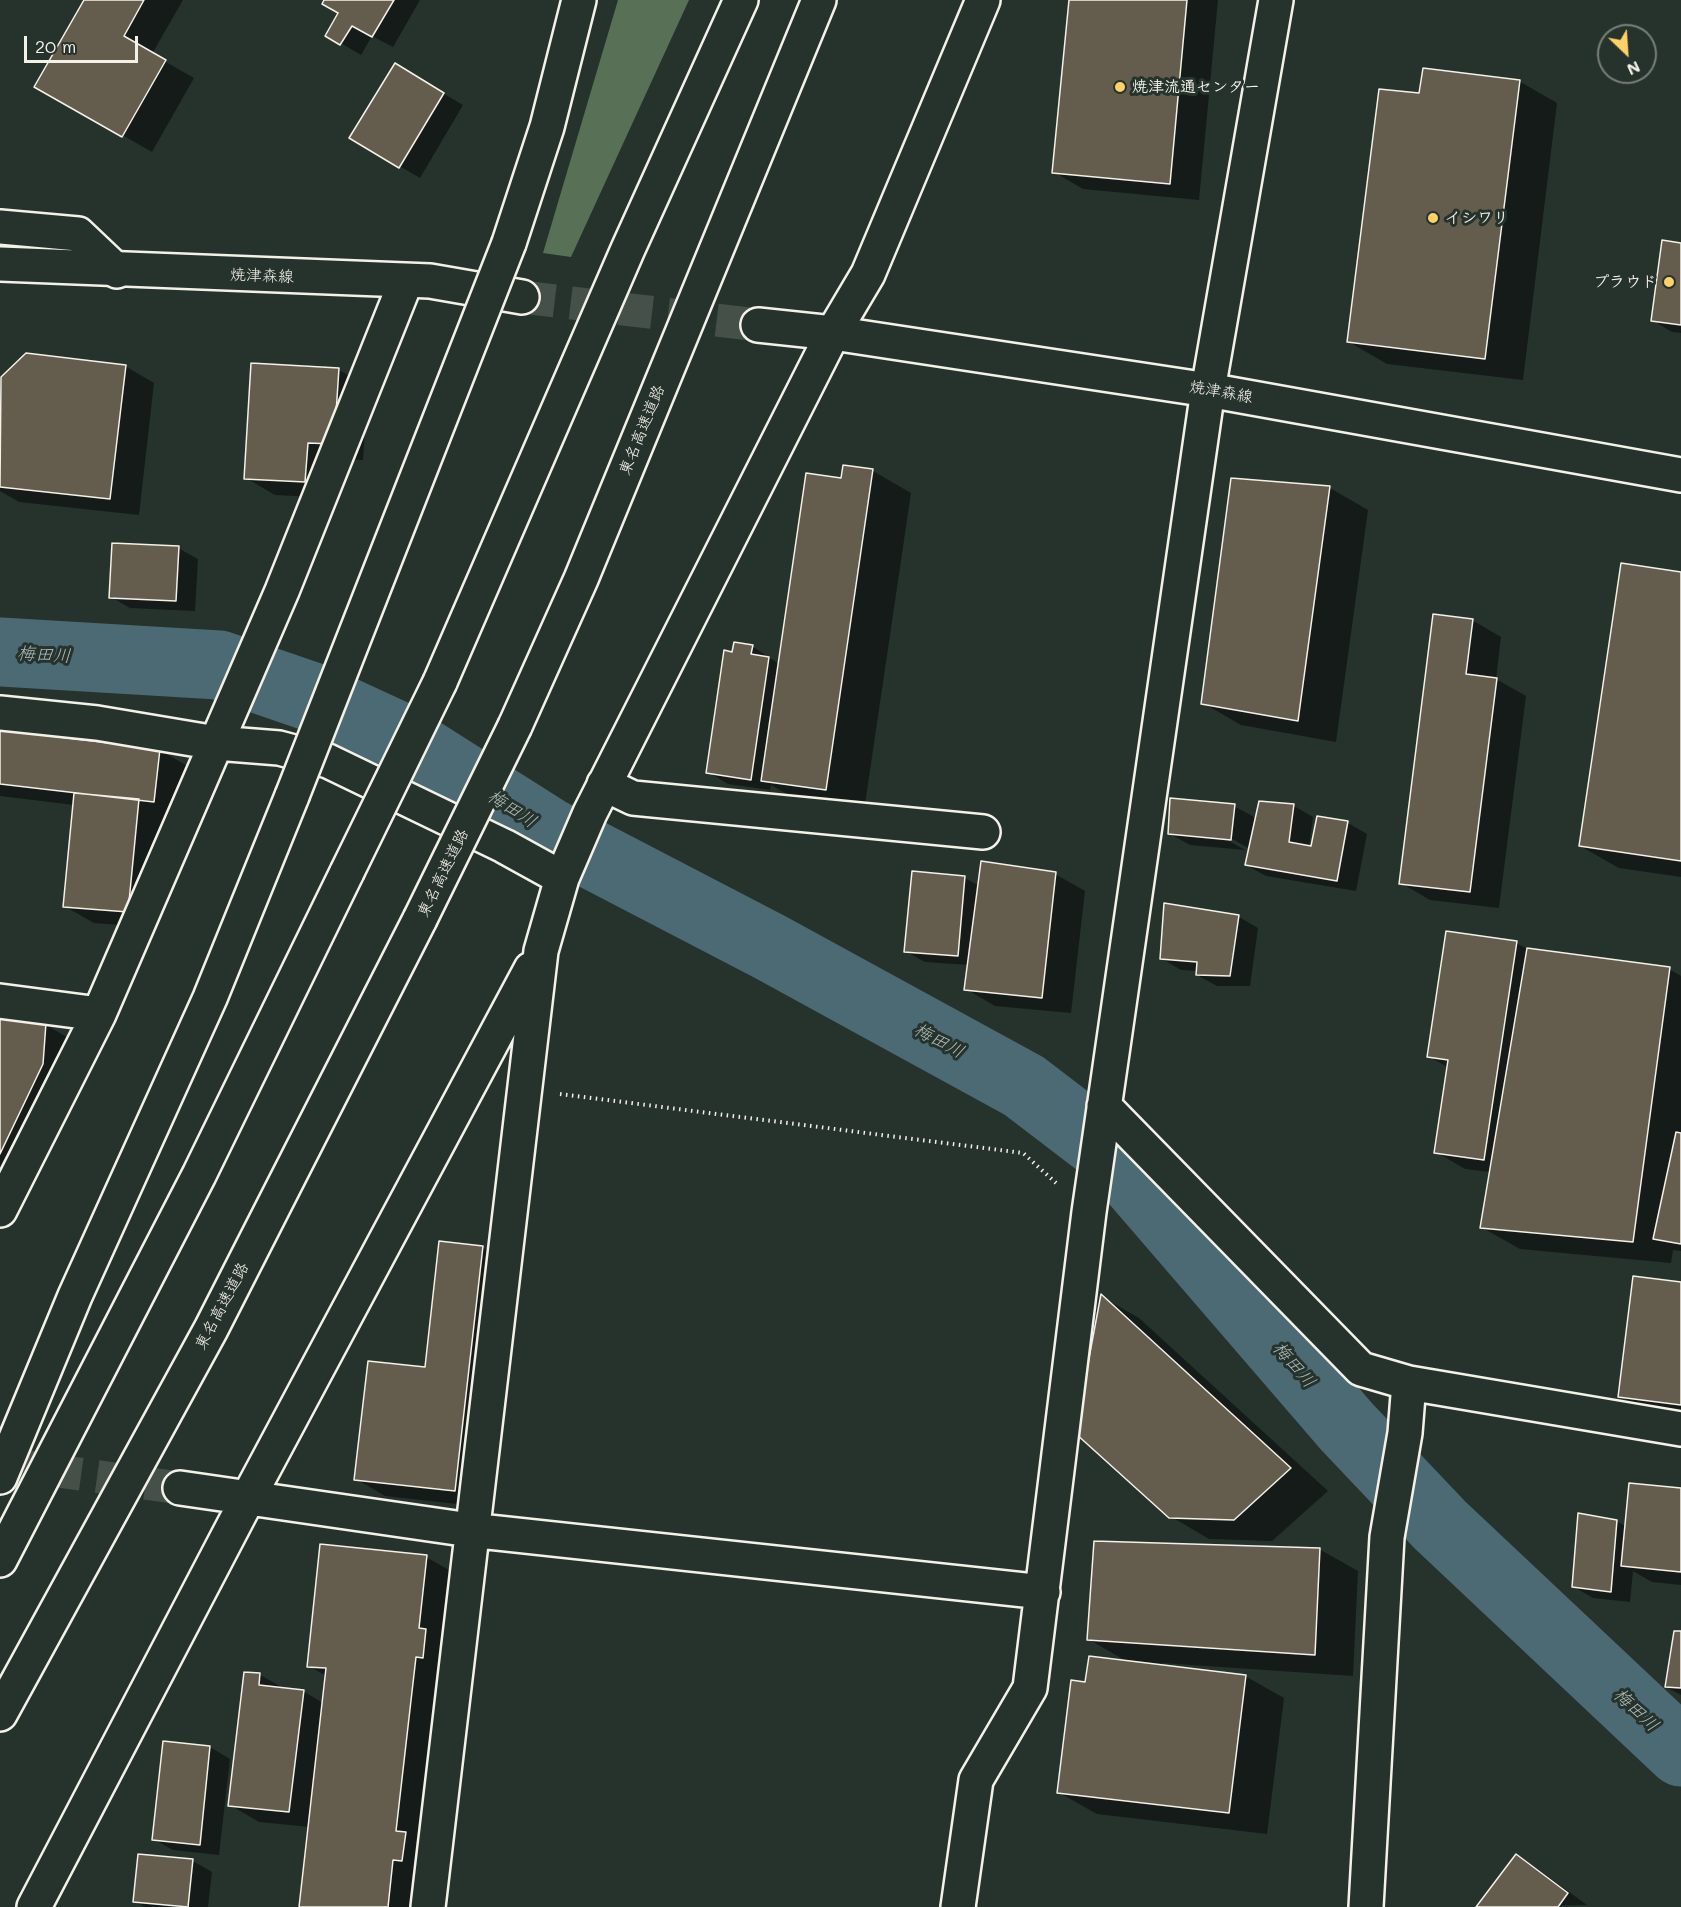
<!DOCTYPE html>
<html>
<head>
<meta charset="utf-8">
<style>
	body { margin:0 }
	#map { position:relative; width:1681px; height:1907px; overflow:hidden; background:#26332d; font-family:Mali,sans-serif }
	canvas { display:block }
	.north { position:absolute; left:1597px; top:24px; width:60px; height:60px; box-sizing:border-box; background:#26332d; border:2px solid #787f78; border-radius:50%; rotate:155deg; font-size:16px; font-weight:700; line-height:24px; text-align:center; color:#f4f1e8 }
	.north::after { content:''; display:block; margin:auto; width:21px; height:27px; background:#ffd166; clip-path:polygon(50% 0,100% 100%,50% 72%,0 100%) }
	.scale { position:absolute; left:24px; top:36px; width:114px; height:27px; box-sizing:border-box; border:3px solid #f4f1e8; border-top:0; padding-left:8px; font-size:18px; line-height:21px; white-space:nowrap; color:#f4f1e8; -webkit-text-stroke:4px #26332d; paint-order:stroke }
</style>
</head>
<body>
<div id="map">
<canvas width="1681" height="1907"></canvas>
<div class="north">N</div>
<div class="scale">20 m</div>
</div>
<script>
const c = document.querySelector('canvas').getContext('2d');
c.lineJoin = 'round';
function fill(path, color) {
  c.fillStyle = color;
  c.fill(path, 'evenodd');
}
function toPath(rows) {
  const path = new Path2D();
  for (const r of rows) {
    path.moveTo(r[0], r[1]);
    for (let i = 2; i < r.length; i += 2) path.lineTo(r[i], r[i + 1]);
  }
  return path;
}
function trace(path, color, width, dash) {
  c.strokeStyle = color;
  c.lineWidth = width;
  c.lineCap = dash ? 'butt' : 'round';
  c.setLineDash(dash || []);
  c.stroke(path);
}
function label(font, color, halo, rows, align = 'center') {
  c.font = font + ' Mali,"Klee One",sans-serif';
  c.lineWidth = 6;
  c.setLineDash([]);
  c.textBaseline = 'middle';
  c.strokeStyle = halo;
  c.fillStyle = color;
  for (const [text, x, y, turn = 0] of rows) {
    c.save();
    c.translate(x, y);
    c.rotate((+turn || 0) * Math.PI / 180);
    c.textAlign = isNaN(turn) ? turn : align;
    if (halo) c.strokeText(text, 0, 0);
    c.fillText(text, 0, 0);
    c.restore();
  }
}
fill(toPath([
	[618,0,689,0,571,257,543,253]
]), '#587055');
fill(toPath([
	[86,0,183,0,152,54,194,78,152,152,37,86],
	[326,0,420,0,393,47,372,36,361,55,327,35,340,13],
	[1071,0,1218,0,1199,200,1083,189,1054,172],
	[395,65,463,105,420,178,351,138],
	[1519,81,1557,103,1523,380,1387,364,1349,342,1421,95],
	[1681,244,1681,333,1672,332,1652,320],
	[125,366,154,383,139,515,19,502,0,491,0,379,2,381],
	[339,370,368,386,363,460,337,459,334,498,275,495,246,478],
	[873,471,911,493,864,811,801,802,771,785,770,790,728,784,708,772,733,653,752,646,779,664,842,479],
	[1232,479,1330,488,1368,510,1336,742,1241,725,1203,703],
	[178,548,198,559,195,611,130,608,111,597],
	[1681,574,1681,877,1619,868,1580,846],
	[1472,620,1501,637,1496,679,1526,696,1499,908,1430,900,1401,883],
	[0,732,160,750,189,767,168,815,157,928,94,923,64,906,74,805,0,796],
	[1261,803,1294,806,1313,817,1309,847,1312,848,1318,818,1348,823,1367,834,1356,891,1266,876,1246,865,1250,849,1225,835,1224,838,1245,850,1190,845,1170,834,1234,806,1254,817,1254,830],
	[1055,874,1085,891,1071,1013,995,1006,966,989,969,965,925,962,905,951,965,878,979,886],
	[1239,917,1258,928,1250,986,1217,986,1197,975,1197,971,1181,970,1161,958],
	[1516,943,1529,950,1669,969,1681,976,1681,1251,1673,1250,1671,1263,1520,1249,1481,1227,1491,1172,1465,1169,1436,1152,1449,1068,1428,1056],
	[0,1019,46,1025,84,1047,81,1087,34,1185,0,1180],
	[482,1247,512,1264,484,1507,385,1496,356,1479,426,1369],
	[1681,1284,1681,1417,1649,1413,1620,1396],
	[1102,1297,1139,1318,1328,1491,1272,1541,1209,1539,1170,1516],
	[1681,1490,1681,1585,1652,1582,1633,1571,1630,1602,1593,1598,1574,1587,1616,1521,1627,1527],
	[1319,1549,1358,1571,1353,1676,1162,1663,1162,1666,1245,1676,1284,1698,1267,1834,1097,1814,1058,1792,1087,1684,1128,1662,1088,1639],
	[426,1557,465,1579,428,1907,301,1907,310,1827,259,1822,230,1805,260,1675,285,1689,303,1691,323,1703,326,1676,309,1666],
	[1681,1632,1681,1695,1666,1687],
	[164,1743,210,1747,230,1759,219,1855,173,1850,153,1839],
	[1516,1856,1535,1867,1587,1905,1478,1907],
	[193,1861,212,1872,208,1907,145,1907,134,1901]
]), '#0007');
trace(toPath([
	[0,652,219,665,318,699,394,734,547,831,770,947,1024,1086,1109,1151,1347,1427,1440,1525,1681,1752]
]), '#4c6a73', 69);
const building = toPath([
	[84,0,144,0,124,36,166,60,122,137,34,87,84,0],
	[324,0,394,0,372,37,352,26,340,45,325,36,338,13,322,4,324,0],
	[1069,0,1187,0,1170,184,1052,173,1069,0],
	[395,63,444,93,399,168,349,138,395,63],
	[1423,68,1520,80,1485,359,1347,342,1379,89,1419,93,1423,68],
	[1662,240,1681,243,1681,325,1651,321,1662,240],
	[26,353,126,365,110,499,0,487,1,377,26,353],
	[251,363,339,368,334,444,308,443,305,482,244,479,251,363],
	[843,465,873,469,826,790,761,781,806,473,841,478,843,465],
	[1231,478,1330,486,1298,721,1201,704,1231,478],
	[112,543,179,546,176,601,109,598,112,543],
	[1621,563,1681,572,1681,861,1579,846,1621,563],
	[1433,614,1473,619,1466,674,1497,678,1470,892,1399,884,1433,614],
	[734,642,753,645,751,654,769,657,751,780,706,773,724,650,732,652,734,642],
	[0,730,160,749,154,802,0,784,0,730],
	[74,793,139,799,128,912,63,907,74,793],
	[1170,798,1235,804,1231,840,1168,834,1170,798],
	[1259,801,1294,804,1289,842,1311,846,1317,816,1348,821,1337,881,1245,865,1259,801],
	[981,861,1056,872,1042,998,964,990,981,861],
	[912,871,965,876,958,956,904,952,912,871],
	[1164,903,1239,915,1230,976,1196,975,1197,962,1160,959,1164,903],
	[1446,931,1517,941,1484,1160,1434,1153,1448,1060,1427,1057,1446,931],
	[1527,948,1670,967,1633,1242,1480,1228,1527,948],
	[0,1017,46,1023,43,1064,0,1154,0,1017],
	[1676,1132,1681,1133,1681,1244,1653,1239,1676,1132],
	[439,1241,483,1246,455,1491,354,1480,368,1361,425,1367,439,1241],
	[1633,1276,1681,1282,1681,1405,1618,1397,1633,1276],
	[1101,1294,1291,1468,1234,1520,1169,1518,1075,1433,1101,1294],
	[1629,1483,1681,1488,1681,1572,1621,1566,1629,1483],
	[1578,1513,1617,1520,1611,1592,1572,1587,1578,1513],
	[1094,1541,1320,1548,1315,1655,1087,1640,1094,1541],
	[320,1544,427,1555,419,1628,426,1629,423,1658,416,1657,396,1831,406,1832,402,1861,393,1860,388,1907,299,1907,326,1668,307,1667,320,1544],
	[1674,1631,1681,1631,1681,1688,1665,1687,1674,1631],
	[1089,1656,1246,1675,1229,1813,1057,1793,1071,1680,1085,1682,1089,1656],
	[244,1672,260,1673,259,1685,304,1690,289,1812,228,1806,244,1672],
	[163,1741,210,1746,200,1845,152,1840,163,1741],
	[138,1854,193,1859,188,1907,133,1902,138,1854],
	[1516,1854,1568,1893,1558,1907,1476,1907,1516,1854]
]);
fill(building, '#645d4d');
trace(building, '#f4f1e8', 1.5);
trace(toPath([
	[0,1463,180,1488]
]), '#455049', 33, [33, 16]);
trace(toPath([
	[522,297,758,325]
]), '#455049', 33, [33, 16]);
const minor = toPath([
	[0,713,97,723,216,743,279,748,328,761,504,846,562,878],
	[604,784,633,798,983,832],
	[0,1001,99,1014],
	[1104,1106,1361,1369,1409,1383],
	[0,1210,99,1014,282,591,406,281],
	[180,1488,470,1530,1043,1592],
	[34,1907,248,1498,531,969],
	[428,1907,541,951,562,878,590,813,833,333,868,274,983,0],
	[958,1907,976,1780,1030,1688,1089,1212,1208,390,1276,0],
	[1366,1907,1387,1537,1405,1433,1409,1383,1681,1429]
]);
const primary = toPath([
	[0,264,430,281,522,297],
	[758,325,833,333,1208,390,1681,475]
]);
const motorway = toPath([
	[0,227,78,234,117,271],
	[509,243,547,127,579,0],
	[440,682,628,249,741,0],
	[515,726,581,579,819,0],
	[0,1477,75,1296,210,998,292,796],
	[0,1560,199,1175,347,872],
	[0,1714,211,1329,420,919]
]);
trace(minor, '#f4f1e8', 38);
trace(primary, '#f4f1e8', 38);
trace(motorway, '#f4f1e8', 38);
trace(toPath([
	[560,1094,1023,1153,1056,1183]
]), '#f4f1e8', 4, [1.5, 4.5]);
trace(minor, '#26332d', 33);
trace(primary, '#26332d', 33);
trace(motorway, '#26332d', 33);
const motorwayBridge = toPath([
	[292,796,509,243],
	[347,872,440,682],
	[420,919,515,726]
]);
trace(motorwayBridge, '#f4f1e8', 38, []);
trace(motorwayBridge, '#26332d', 33);
for (const [x, y, r, color] of [
	[1120,87,6,"#ffd166"],
	[1433,218,6,"#ffd166"],
	[1669,282,6,"#ffd166"]
]) {
  const dot = new Path2D();
  dot.arc(x, y, r, 0, 2 * Math.PI);
  c.fillStyle = color;
  c.fill(dot);
  trace(dot, '#26332d', 2);
}
label('bold 16px', '#f4f1e8', '#26332d', [
	["焼津流通センター",1132,87],
	["イシワリ",1445,218],
	["プラウド",1657,282,"right"]
], 'left');
label('16px', '#f4f1e8', '#26332d', [
	["焼津森線",262,276,2],
	["焼津森線",1221,392,10],
	["東名高速道路",642,430,-68],
	["東名高速道路",443,873,-64],
	["東名高速道路",222,1306,-62]
]);
label('italic 18px', '#b1bbb9', '#26332d', [
	["梅田川",44,655,3],
	["梅田川",512,809,33],
	["梅田川",939,1041,28],
	["梅田川",1294,1365,49],
	["梅田川",1636,1710,43]
]);
</script>
</body>
</html>
